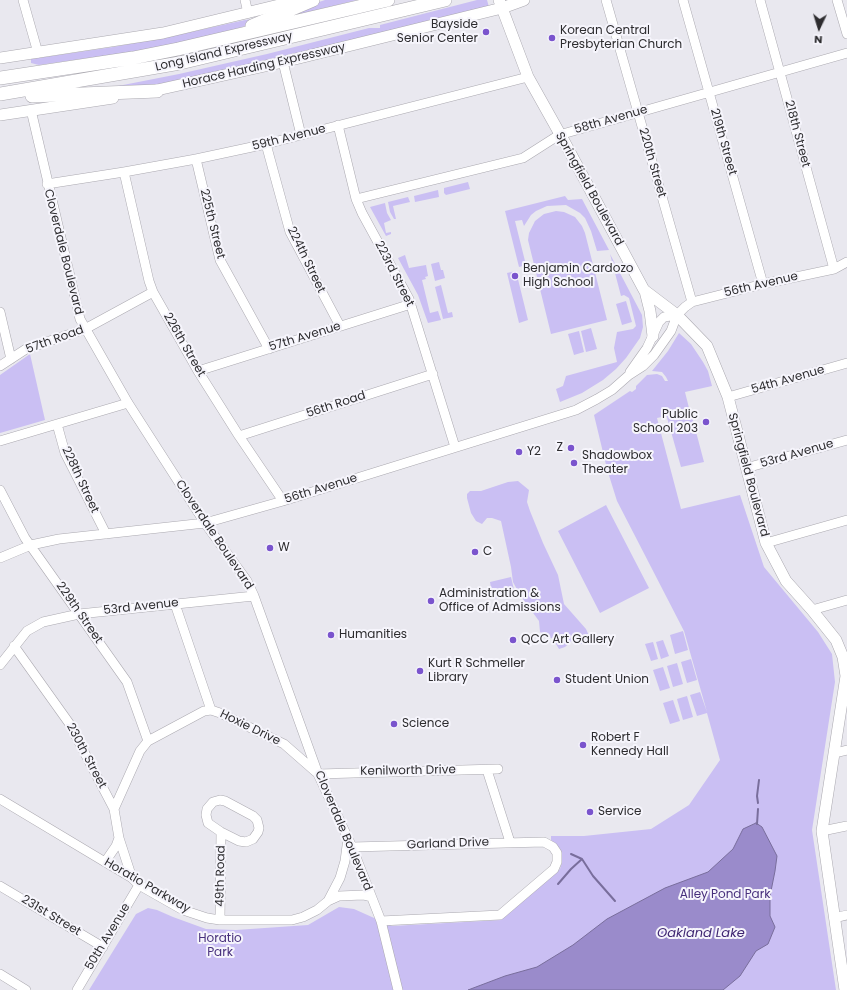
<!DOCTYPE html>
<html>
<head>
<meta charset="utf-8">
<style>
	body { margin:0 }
	#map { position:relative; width:847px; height:990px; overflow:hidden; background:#e9e8ef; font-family:Poppins,sans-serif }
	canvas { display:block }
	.north { position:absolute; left:799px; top:8px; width:40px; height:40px; -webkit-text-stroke:3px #f6f5fc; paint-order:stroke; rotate:184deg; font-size:11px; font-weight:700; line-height:16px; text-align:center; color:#2d2c2f }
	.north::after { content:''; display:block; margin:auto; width:14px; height:18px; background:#2d2c2f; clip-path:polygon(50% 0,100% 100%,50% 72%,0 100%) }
</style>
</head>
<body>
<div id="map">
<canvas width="847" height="990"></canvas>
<div class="north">N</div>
</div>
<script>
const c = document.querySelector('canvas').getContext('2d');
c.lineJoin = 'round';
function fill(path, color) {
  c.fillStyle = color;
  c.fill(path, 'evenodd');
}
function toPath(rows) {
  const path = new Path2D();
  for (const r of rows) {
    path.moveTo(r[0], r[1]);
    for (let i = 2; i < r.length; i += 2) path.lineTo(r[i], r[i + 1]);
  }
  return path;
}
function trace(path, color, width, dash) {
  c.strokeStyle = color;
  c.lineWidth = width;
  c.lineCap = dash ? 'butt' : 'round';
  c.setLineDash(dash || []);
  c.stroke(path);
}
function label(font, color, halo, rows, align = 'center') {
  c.font = font + ' Poppins,sans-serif';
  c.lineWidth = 4;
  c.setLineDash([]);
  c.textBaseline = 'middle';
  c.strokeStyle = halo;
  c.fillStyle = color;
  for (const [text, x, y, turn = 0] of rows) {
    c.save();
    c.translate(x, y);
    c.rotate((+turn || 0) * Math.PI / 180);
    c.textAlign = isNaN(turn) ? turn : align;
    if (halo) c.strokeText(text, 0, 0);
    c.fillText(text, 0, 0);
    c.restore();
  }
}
fill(toPath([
	[325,0,357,0,277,20,313,4],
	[477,0,487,0,489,7,169,85,118,89,118,86,179,74,267,54,369,28,380,28,380,25],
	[263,18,251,24,230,31,152,49,39,65,31,63,31,59,113,47,173,36,245,20],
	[468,182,470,189,446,195,444,193,444,188],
	[438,190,439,197,415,202,414,196],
	[565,196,568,200,582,199,609,250,597,251,591,231,585,218,580,213,566,205,547,206,536,211,531,215,524,226,522,220,515,221,526,265,519,267,505,211],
	[408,197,410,202,393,206,396,219,394,219,390,212,388,202],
	[385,203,387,213,391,220,384,223,386,233,391,232,391,234,386,236,370,207],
	[556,211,564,212,575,217,582,226,585,233,607,320,551,334,528,240,529,233,535,221,544,214],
	[610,254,642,315,643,327,640,338,626,358,616,369,603,380,582,393,560,402,556,389,563,386,566,376,617,362,614,348,617,332,633,329,636,326,629,298,624,295,621,296],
	[405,255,409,268,426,265,428,276,425,277,426,279,422,280,430,313,438,311,441,320,428,323,418,295,398,258],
	[439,262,441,270,443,270,445,278,435,281,431,264],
	[516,271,528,320,519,323,507,273],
	[441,285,448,313,452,312,453,317,443,319,435,287],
	[626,301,632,322,622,325,616,304],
	[591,328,597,349,586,352,581,331],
	[579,331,584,352,574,355,568,334],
	[679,333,691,344,703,362,708,371,712,386,685,392,689,408,666,414,666,416,657,418,681,509,740,495,764,567,818,632,832,654,835,682,812,830,836,990,89,990,136,914,148,908,157,910,173,917,206,929,236,930,308,925,339,907,354,909,392,926,501,920,560,869,562,862,556,847,551,840,551,836,584,836,651,829,689,805,720,760,707,713,697,716,690,695,700,692,707,712,684,631,617,501,607,469,594,415,630,391,632,392,636,389,636,386,647,375,657,374,662,376,665,381,668,381,666,377,662,372,652,371,668,351],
	[30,354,45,420,0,433,0,375],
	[690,409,704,462,681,467,666,414],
	[518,481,529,490,527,502,530,511,543,543,558,575,564,604,586,629,590,638,590,641,587,644,581,644,572,641,565,647,559,649,553,639,540,632,539,621,520,595,513,582,511,567,501,521,492,518,487,518,482,524,476,521,471,513,467,498,467,494,470,491,481,491,508,482],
	[606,505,649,588,600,613,558,531],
	[511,577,515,594,493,599,490,582],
	[683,631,688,650,675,654,670,635],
	[663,640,669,656,661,659,656,642],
	[653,642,658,659,651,661,645,644],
	[691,659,697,680,687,683,681,662],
	[677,663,683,684,673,687,667,666],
	[663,667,670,688,660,691,653,670],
	[687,696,693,717,683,720,677,699],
	[673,700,680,721,670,724,663,703]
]), '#cabff3');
const water = toPath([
	[756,823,762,827,777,856,775,871,770,896,770,916,775,927,768,944,756,951,740,976,723,990,468,990,505,976,537,967,573,945,607,919,665,888,708,872,733,849,743,829,756,823]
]);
fill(water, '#9a8bcb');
trace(water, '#796e9c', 1);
trace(toPath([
	[758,803,757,796,759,780],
	[757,824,758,809],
	[571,854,582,859],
	[558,884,571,869,582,859,593,876,615,901]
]), '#796e9c', 2);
const minor = toPath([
	[23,0,38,53],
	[245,0,248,13],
	[606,0,692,302],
	[683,0,763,284],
	[760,0,834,269],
	[837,0,847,34],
	[283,62,301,135],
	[31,110,80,319,128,403,205,523,247,581,254,596,318,774,352,847,381,921,398,990],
	[338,125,356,199,362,213,409,299,455,447],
	[266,144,290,232,340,326],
	[196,159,220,260,269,349],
	[124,172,149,281,153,292,198,371,239,436,283,501],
	[47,184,124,172,196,159,266,144,528,77],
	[356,199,523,158,559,135,847,53],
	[0,312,11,359],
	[0,366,26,349,85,329,153,292],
	[198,371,411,304],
	[630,372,647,348,659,322,664,317,677,315],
	[728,397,847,363],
	[57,424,65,453,106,534],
	[239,436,433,374],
	[0,441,128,403],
	[746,468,847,440],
	[0,490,25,538,127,682,148,741],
	[766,543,847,520],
	[0,558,31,545,59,539,205,523,283,501,576,410,597,399,612,390,629,375,643,366,654,355,671,331,677,315,685,307,692,302,763,284,834,269,847,262],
	[175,604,211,710],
	[812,610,847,600],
	[14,646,69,723,114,809,119,838,132,878],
	[0,665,27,631,43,622,79,614,254,596],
	[835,753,847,750],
	[487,770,510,842],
	[318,774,498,769],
	[0,799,105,862,132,878,139,885,183,910,207,918,220,920,292,920,303,917,317,910,328,901,339,896,363,895,371,897],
	[220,800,225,801,253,816,257,820,259,828,258,832,253,839,246,842,239,841,221,832,208,823,206,815,207,809,213,802,220,800],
	[114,809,140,751,148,741,204,711,211,710,220,713,284,744,316,772],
	[822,831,847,826],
	[352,847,544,842,553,847,557,853,557,862,554,869,500,915,381,921],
	[105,862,116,846,119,838],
	[0,886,103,947],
	[328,901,340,878,345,861,348,838],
	[834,918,847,915],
	[220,920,221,832],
	[0,974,26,990],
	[77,990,139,885]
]);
const major = toPath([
	[499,0,528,77,565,143,644,290,677,315,707,346,728,397,766,543,786,581,812,610,836,640,843,657,846,676,822,831,845,990],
	[0,58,163,33,300,0],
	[148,92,283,62,502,8,524,0],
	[0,115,113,98],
	[645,291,650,311,653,336]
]);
const highway = toPath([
	[252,26,313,0],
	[0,78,133,58,178,49,388,0],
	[0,94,180,63,445,0],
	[32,96,157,91]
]);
trace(minor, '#aba9b0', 10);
trace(major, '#aba9b0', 12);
trace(highway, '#aba9b0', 14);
trace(minor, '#fff', 9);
trace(major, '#fff', 11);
trace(highway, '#fff', 13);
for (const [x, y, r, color] of [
	[486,32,4,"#7a54cd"],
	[552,38,4,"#7a54cd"],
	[515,276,4,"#7a54cd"],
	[706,422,4,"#7a54cd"],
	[571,448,4,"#7a54cd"],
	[519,452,4,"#7a54cd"],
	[574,463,4,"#7a54cd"],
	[270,548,4,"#7a54cd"],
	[475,552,4,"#7a54cd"],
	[431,601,4,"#7a54cd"],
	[331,635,4,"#7a54cd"],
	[513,640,4,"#7a54cd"],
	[420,671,4,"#7a54cd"],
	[557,680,4,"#7a54cd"],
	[394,724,4,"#7a54cd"],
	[583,745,4,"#7a54cd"],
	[590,812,4,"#7a54cd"]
]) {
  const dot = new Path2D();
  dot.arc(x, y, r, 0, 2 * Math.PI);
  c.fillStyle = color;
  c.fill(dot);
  trace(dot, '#f6f5fc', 1.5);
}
label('12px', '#2d2c2f', '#f6f5fc', [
	["Bayside",478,25,"right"],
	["Senior Center",478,39,"right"],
	["Korean Central",560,31],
	["Presbyterian Church",560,45],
	["Benjamin Cardozo",523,269],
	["High School",523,283],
	["Public",698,415,"right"],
	["School 203",698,429,"right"],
	["Z",563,448,"right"],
	["Y2",527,452],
	["Shadowbox",582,456],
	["Theater",582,470],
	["W",278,548],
	["C",483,552],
	["Administration &",439,594],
	["Office of Admissions",439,608],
	["Humanities",339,635],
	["QCC Art Gallery",521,640],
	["Kurt R Schmeller",428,664],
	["Library",428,678],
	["Student Union",565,680],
	["Science",402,724],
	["Robert F",591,738],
	["Kennedy Hall",591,752],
	["Service",598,812]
], 'left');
label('12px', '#2d2c2f', '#f6f5fc', [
	["Long Island Expressway",224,52,-13],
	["Horace Harding Expressway",264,66,-13],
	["58th Avenue",611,120,-16],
	["218th Street",797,134,75],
	["59th Avenue",289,138,-14],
	["219th Street",723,142,74],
	["220th Street",652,163,74],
	["Springfield Boulevard",589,189,61],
	["225th Street",212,224,76],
	["Cloverdale Boulevard",63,252,76],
	["224th Street",306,260,64],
	["223rd Street",394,274,63],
	["56th Avenue",761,285,-13],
	["57th Avenue",305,337,-17],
	["57th Road",55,340,-20],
	["226th Street",184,345,60],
	["54th Avenue",788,380,-16],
	["56th Road",336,405,-18],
	["53rd Avenue",797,454,-16],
	["Springfield Boulevard",748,475,75],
	["228th Street",80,480,65],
	["56th Avenue",321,489,-17],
	["Cloverdale Boulevard",214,535,56],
	["53rd Avenue",141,607,-6],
	["229th Street",79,613,55],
	["Hoxie Drive",250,728,26],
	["230th Street",86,756,62],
	["Kenilworth Drive",408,771,-1],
	["Cloverdale Boulevard",343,831,67],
	["Garland Drive",448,844,-2],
	["49th Road",221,876,-89],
	["Horatio Parkway",147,886,30],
	["231st Street",51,916,31],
	["50th Avenue",108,937,-59]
]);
label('12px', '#472f7c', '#f6f5fc', [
	["Alley Pond Park",725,895],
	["Horatio",220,939],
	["Park",220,953]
]);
label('italic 13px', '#3f2672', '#f6f5fc', [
	["Oakland Lake",701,934]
]);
</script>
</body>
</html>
